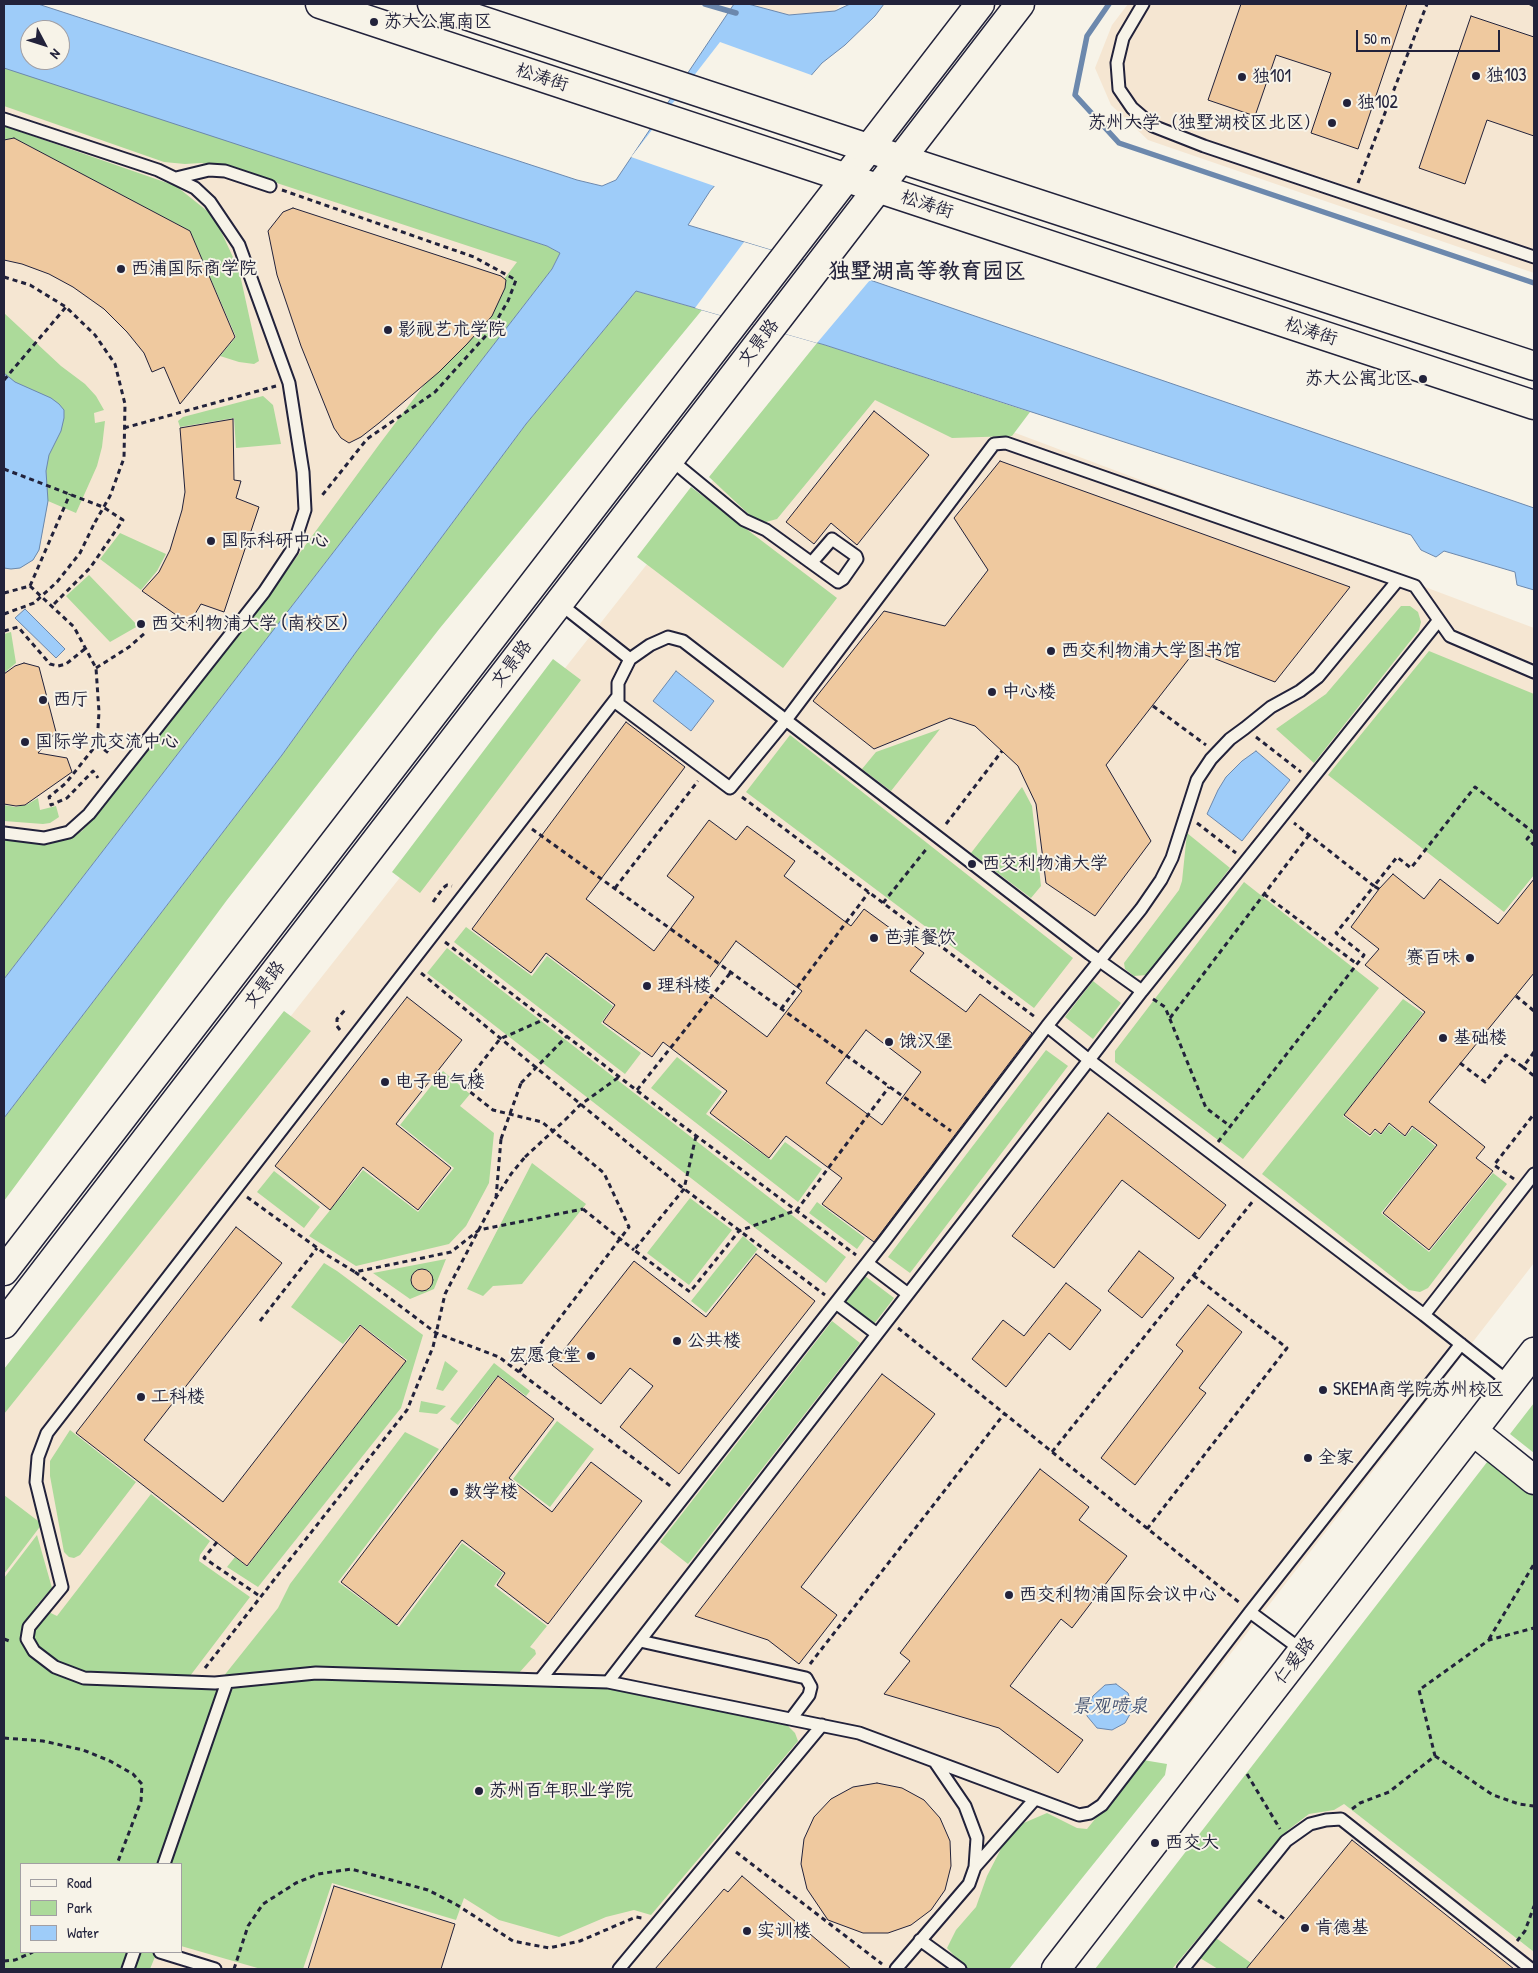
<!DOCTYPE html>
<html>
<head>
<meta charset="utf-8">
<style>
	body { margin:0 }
	#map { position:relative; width:1538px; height:1973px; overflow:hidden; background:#f7f3e8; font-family:"Patrick Hand",sans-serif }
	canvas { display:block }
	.frame { position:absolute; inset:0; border:5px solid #22223b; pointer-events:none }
	.legend { position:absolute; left:20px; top:1863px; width:162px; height:90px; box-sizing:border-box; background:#f7f3e8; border:1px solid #a29fa3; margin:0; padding:6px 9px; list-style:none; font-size:15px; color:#22223b }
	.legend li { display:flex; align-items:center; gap:10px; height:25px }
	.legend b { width:25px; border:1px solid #a29fa3 }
	.north { position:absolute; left:20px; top:20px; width:50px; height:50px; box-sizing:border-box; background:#f7f3e8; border:1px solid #a29fa3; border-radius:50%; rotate:130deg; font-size:14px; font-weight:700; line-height:20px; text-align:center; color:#22223b }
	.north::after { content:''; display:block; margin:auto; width:18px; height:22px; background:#22223b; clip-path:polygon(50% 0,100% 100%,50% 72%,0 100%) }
	.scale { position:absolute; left:1356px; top:30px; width:144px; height:22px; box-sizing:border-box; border:2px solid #22223b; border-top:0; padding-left:6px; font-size:15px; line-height:18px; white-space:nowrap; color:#22223b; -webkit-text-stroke:4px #f7f3e8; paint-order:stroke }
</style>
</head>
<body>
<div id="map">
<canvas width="1538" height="1973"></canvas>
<div class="frame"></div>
<ul class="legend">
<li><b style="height:6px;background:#f7f3e8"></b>Road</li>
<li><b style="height:14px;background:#acda9a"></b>Park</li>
<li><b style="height:14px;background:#9eccf9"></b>Water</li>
</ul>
<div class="north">N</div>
<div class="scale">50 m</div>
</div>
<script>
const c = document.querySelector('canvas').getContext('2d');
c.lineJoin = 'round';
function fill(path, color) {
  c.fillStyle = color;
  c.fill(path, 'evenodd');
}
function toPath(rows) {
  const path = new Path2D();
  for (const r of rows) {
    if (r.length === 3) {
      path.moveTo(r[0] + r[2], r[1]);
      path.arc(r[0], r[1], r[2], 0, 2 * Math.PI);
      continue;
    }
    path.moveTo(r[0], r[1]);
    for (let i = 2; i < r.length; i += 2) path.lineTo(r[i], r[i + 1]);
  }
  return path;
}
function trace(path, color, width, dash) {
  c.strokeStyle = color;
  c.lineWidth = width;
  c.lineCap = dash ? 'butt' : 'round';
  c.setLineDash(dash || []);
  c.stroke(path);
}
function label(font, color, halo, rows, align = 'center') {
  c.font = font + ' "Patrick Hand","LXGW WenKai TC",sans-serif';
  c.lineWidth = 4;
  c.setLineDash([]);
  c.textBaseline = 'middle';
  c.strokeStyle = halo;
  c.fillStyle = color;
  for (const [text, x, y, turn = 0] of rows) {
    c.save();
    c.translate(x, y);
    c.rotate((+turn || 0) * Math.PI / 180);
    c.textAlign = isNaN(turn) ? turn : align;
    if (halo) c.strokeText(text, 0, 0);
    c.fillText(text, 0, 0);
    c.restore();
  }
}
fill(toPath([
	[748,4,841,4,835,11,787,15],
	[1128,4,1534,4,1534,273,1148,140,1111,105,1095,68,1112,25],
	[4,90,552,269,4,979],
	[811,356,1534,628,1534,1263,1255,1623,980,1969,4,1969,4,1380],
	[21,1864,181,1864,181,1952,21,1952],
	[1275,1750,1534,1952,1534,1969,1109,1969]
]), '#f5e6d2');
fill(toPath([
	[4,62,547,246,560,253,552,269,4,979,4,840,47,845,69,838,82,831,255,614,381,442,517,262,222,165,201,163,185,164,164,162,4,106],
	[4,126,176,186,211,214,219,227,239,270,259,361,254,364,239,362,220,356,236,337,190,231,14,138,4,140],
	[636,291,702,310,440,628,227,900,4,1201,4,1118,282,755,356,652,526,424],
	[4,313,61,366,85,384,96,396,104,410,94,413,95,423,105,421,102,447,97,466,76,513,48,501,39,550,33,560,20,568,11,569,4,568],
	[817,343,825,345,1030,412,1012,436,952,438,875,400,777,519,766,522,754,519,709,477],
	[263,396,273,405,281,444,236,448,234,418,180,427,178,421,183,417],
	[691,487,837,598,783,668,637,557],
	[120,533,166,554,157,571,141,590,100,559],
	[89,575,138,626,110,642,66,596],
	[1401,606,1410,606,1418,612,1421,622,1419,630,1314,763,1276,729,1326,694],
	[11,632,16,663,4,673,4,634],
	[1429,651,1534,694,1534,875,1504,912,1328,775],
	[553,659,581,680,420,893,392,872],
	[940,729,891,791,862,769,876,752],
	[790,735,1073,958,1034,1008,746,792],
	[1022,787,1032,806,1041,886,1031,898,971,853],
	[38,798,40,810,56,806,59,817,50,823,43,824,4,821,4,805,15,807,26,805],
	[1187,833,1230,868,1147,975,1134,976,1125,969,1124,963,1179,890,1182,881],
	[1244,882,1379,988,1243,1159,1115,1062,1115,1051],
	[466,927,532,976,547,956,613,1006,601,1023,641,1053,625,1074,454,942],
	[447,948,846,1257,826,1283,427,973],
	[1093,981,1121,1003,1093,1039,1065,1017],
	[1403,999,1423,1013,1343,1116,1370,1137,1375,1131,1381,1135,1389,1125,1405,1137,1413,1128,1435,1146,1381,1213,1429,1252,1493,1173,1507,1184,1428,1288,1420,1292,1409,1290,1262,1174],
	[284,1011,311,1031,4,1414,4,1369],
	[1046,1050,1068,1066,910,1273,888,1257],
	[677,1057,722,1092,706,1114,771,1160,785,1142,822,1169,798,1202,651,1088],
	[443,1071,470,1094,460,1106,494,1133,489,1183,466,1226,449,1244,356,1266,309,1236,363,1170,418,1212,454,1168,400,1125],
	[532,1163,586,1204,522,1284,493,1286,483,1296,467,1289],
	[274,1171,320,1207,304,1228,257,1192],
	[690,1198,732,1230,689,1285,647,1253],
	[817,1202,865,1238,857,1249,809,1213],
	[743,1236,758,1249,706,1313,691,1301],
	[446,1259,434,1289,410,1299,373,1273],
	[324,1263,337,1271,423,1335,401,1408,258,1587,227,1567,235,1557,247,1567,407,1360,360,1324,343,1344,291,1307],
	[865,1276,894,1298,874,1324,845,1303],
	[832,1321,860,1343,688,1564,660,1542],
	[445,1361,458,1371,443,1391,436,1389],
	[494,1363,530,1391,526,1396,498,1375,458,1425,450,1419],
	[421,1401,446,1406,437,1414,419,1412],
	[1534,1403,1534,1453,1510,1434],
	[557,1421,594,1449,550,1507,513,1479],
	[70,1430,136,1482,80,1555,74,1558,69,1557,64,1552,50,1476,50,1461],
	[405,1432,439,1449,338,1582,399,1627,462,1543,503,1573,494,1586,547,1626,530,1647,535,1650,536,1654,518,1674,579,1687,608,1689,787,1725,795,1733,798,1741,651,1915,634,1910,606,1917,559,1937,499,1920,464,1898,456,1920,332,1883,303,1969,261,1969,181,1946,181,1864,21,1864,21,1952,157,1952,150,1969,4,1969,4,1578,37,1535,52,1588,36,1606,57,1616,151,1494,210,1541,200,1555,199,1561,250,1597,190,1676,215,1687,278,1608,290,1584],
	[1491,1457,1534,1491,1534,1952,1344,1804,1334,1810,1309,1814,1288,1830,1172,1969,1095,1969],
	[4,1495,42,1524,4,1574],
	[1143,1760,1167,1764,1165,1775,1009,1969,967,1969,947,1948,956,1930,976,1907,987,1876,1007,1837,1019,1825,1047,1813,1077,1828,1087,1829],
	[1216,1938,1251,1963,1247,1969,1218,1969,1200,1958]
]), '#acda9a');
const water = toPath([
	[4,4,38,4,577,180,602,186,616,180,734,4,748,4,789,15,835,11,850,4,884,4,875,16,845,45,822,63,710,191,688,225,870,280,1534,508,1534,590,1517,585,1515,572,1444,551,1436,557,1421,550,1411,535,825,345,636,291,526,424,356,652,282,755,4,1118,4,979,552,269,560,253,547,246,4,68,4,4],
	[30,30,60,30,60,60,30,60,30,30],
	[4,373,15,382,51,398,59,404,64,410,64,418,61,431,49,455,46,471,48,501,39,550,33,560,20,568,11,569,4,568,4,373],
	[25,609,65,649,56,658,15,618,25,609],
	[676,671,714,701,691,731,653,701,676,671],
	[1256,751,1290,780,1242,841,1207,814,1218,790,1226,777,1242,761,1256,751],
	[1116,1684,1128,1693,1133,1709,1125,1723,1112,1730,1097,1728,1087,1716,1088,1706,1093,1696,1105,1685,1116,1684]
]);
fill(water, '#9eccf9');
trace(water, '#6c88ad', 1);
fill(toPath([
	[720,42,814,76,717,187,631,157],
	[744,242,870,280,817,343,695,308]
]), '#f7f3e8');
trace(toPath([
	[705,4,736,13],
	[1109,4,1087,36,1075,95,1119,143,1534,283]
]), '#6c88ad', 5.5);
const building = toPath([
	[1241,4,1407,4,1358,149,1311,133,1331,73,1276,55,1255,116,1208,100,1241,4],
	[1471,16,1534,37,1534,136,1487,120,1465,184,1419,168,1471,16],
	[14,138,190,231,235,337,180,404,164,367,152,372,144,353,127,332,104,309,73,287,49,274,22,264,4,260,4,140,14,138],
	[293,208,501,276,506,280,505,288,492,316,467,344,439,372,379,423,361,437,349,443,341,438,334,428,301,346,277,275,268,231,283,212,293,208],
	[874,411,929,455,857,545,831,523,814,544,786,522,874,411],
	[233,419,234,480,241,481,236,498,259,507,224,612,201,604,189,624,142,591,159,572,170,550,182,510,185,492,180,428,233,419],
	[1000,461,1350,587,1275,682,1195,651,1106,765,1151,841,1095,916,1046,883,1036,804,1018,766,975,726,950,718,874,749,813,701,884,611,945,626,988,570,954,518,1000,461],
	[24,663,39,667,56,732,38,753,67,758,72,772,25,805,16,806,4,804,4,674,15,666,24,663],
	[626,722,685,767,586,899,654,951,694,897,667,876,709,820,736,840,747,826,795,861,784,876,851,926,864,909,924,953,910,971,966,1012,980,994,1032,1033,874,1242,822,1204,842,1178,786,1136,769,1158,710,1113,727,1091,663,1042,652,1057,603,1022,615,1005,546,953,531,973,472,929,626,722],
	[736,941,802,991,767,1037,702,988,736,941],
	[866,1030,921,1072,882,1125,826,1083,866,1030],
	[1393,874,1424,899,1440,879,1498,924,1534,879,1534,973,1429,1102,1485,1147,1476,1158,1493,1171,1429,1250,1383,1213,1437,1145,1412,1126,1405,1136,1389,1123,1381,1134,1375,1129,1370,1135,1344,1115,1425,1012,1365,965,1379,949,1351,927,1379,889,1393,874],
	[407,997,462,1040,396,1124,451,1168,418,1210,363,1167,330,1210,275,1166,407,997],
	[1108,1113,1226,1205,1199,1239,1122,1180,1054,1268,1012,1236,1108,1113],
	[236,1227,282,1263,144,1440,223,1502,360,1325,406,1361,247,1566,76,1433,236,1227],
	[1139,1251,1174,1278,1142,1318,1108,1291,1139,1251],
	[756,1254,815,1301,679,1474,620,1427,653,1386,630,1368,601,1404,552,1365,634,1261,706,1317,756,1254],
	[422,1280,11],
	[1066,1283,1101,1310,1070,1350,1049,1333,1006,1387,972,1359,1003,1320,1024,1336,1066,1283],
	[1208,1305,1242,1332,1199,1388,1206,1393,1135,1485,1101,1458,1183,1351,1176,1345,1208,1305],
	[882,1374,935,1414,801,1587,837,1615,799,1664,768,1640,695,1616,882,1374],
	[498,1376,554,1419,509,1478,552,1512,591,1462,642,1501,548,1624,497,1585,505,1573,462,1540,397,1625,341,1582,498,1376],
	[1040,1469,1089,1507,1079,1520,1127,1556,1072,1628,1061,1619,1010,1686,1083,1740,1058,1773,999,1728,884,1694,910,1661,900,1653,1040,1469],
	[877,1783,902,1788,924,1800,940,1818,950,1841,951,1866,945,1890,931,1910,911,1925,888,1933,863,1933,828,1920,807,1889,801,1864,804,1839,814,1817,831,1799,853,1787,877,1783],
	[1352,1840,1514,1969,1246,1969,1352,1840],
	[742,1876,748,1881,851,1969,655,1969,724,1889,728,1892,742,1876],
	[334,1886,455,1924,441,1969,308,1969,334,1886]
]);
fill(building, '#efc99f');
trace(building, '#22223b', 1);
const service = toPath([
	[1143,4,1123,38,1117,63,1119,89,1132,108,1153,126,1204,146,1534,257],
	[4,119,158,170,195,188,210,202,239,245,289,383,303,472,305,510,292,550,264,592,89,814,69,832,44,838,4,833],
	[176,178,209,170,225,171,270,186],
	[670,459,744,520,766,530,813,564],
	[832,539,856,556,857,559,843,579,838,582,813,564,813,561,832,539],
	[559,603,630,659,650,645,668,637,683,641,1090,954,1142,991,1089,1060,1424,1315,1534,1174],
	[630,659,618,683,618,704,730,788,786,720,994,444,1006,443,1415,586,1450,636,1534,672],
	[618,696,47,1433,38,1457,36,1482,62,1587,29,1627,27,1639,34,1651,55,1667,84,1678,215,1683,316,1673,608,1682,859,1733,1079,1815,1090,1813,1102,1805,1250,1612,1461,1344],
	[1142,991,1439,620],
	[1047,1026,1141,909,1161,880,1172,858,1197,780,1211,759,1230,739,1245,728,1271,707,1300,691,1318,677,1398,580],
	[867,1263,908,1294],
	[836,1303,877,1334],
	[1424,1315,1510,1383],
	[1250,1612,1303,1651],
	[640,1641,806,1678,811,1687,809,1695,791,1719],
	[541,1679,885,1240,1047,1026,1089,1060,608,1682],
	[935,1762,965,1806,977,1838,975,1867],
	[164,1864,227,1682],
	[920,1940,960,1969],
	[160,1952,215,1969],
	[128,1969,134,1952],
	[619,1969,822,1725],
	[896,1969,969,1884,975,1867,1035,1799],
	[1183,1969,1286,1841,1310,1824,1326,1820,1341,1819,1531,1969]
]);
const tertiary = toPath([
	[1473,1431,1534,1480]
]);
const secondary = toPath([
	[4,1271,980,4],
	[4,1324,1020,4],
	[1056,1969,1534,1352]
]);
const primary = toPath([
	[320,4,1534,405],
	[432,4,901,159,1534,366]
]);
trace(service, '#22223b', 15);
trace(tertiary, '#22223b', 31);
trace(secondary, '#22223b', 31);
trace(primary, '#22223b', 31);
trace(toPath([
	[1530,4,1534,6],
	[1358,183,1427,4],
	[282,190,474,257,516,280,508,301,491,330,435,392,367,439,320,498],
	[4,277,30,285,66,307,95,335,115,364,125,404,124,458,110,496,94,524],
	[4,380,66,307],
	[124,428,276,386],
	[4,469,103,507,123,520,90,568,52,606],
	[30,586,74,627,96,668,99,712,97,744,66,783,49,797,51,805,67,798,93,771,98,778],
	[4,593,30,586,70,494],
	[4,631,18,627,50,664,58,666,66,664,86,648],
	[96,668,129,647,145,633],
	[1153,706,1206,745],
	[1256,737,1301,772],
	[97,744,110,754],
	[742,797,1035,1017],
	[1197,823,1236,853],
	[946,824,1002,751],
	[532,829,951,1131],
	[615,888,698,781],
	[1379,889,1374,886,1397,857,1411,868,1475,787,1533,832,1527,839,1534,845],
	[1264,894,1357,964],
	[433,902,443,888,447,885,452,886],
	[883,903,928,847],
	[445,942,675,1120,856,1255],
	[421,973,679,1185,825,1295],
	[1516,996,1534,1011],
	[1153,999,1165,1007,1206,1108,1230,1126],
	[781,1009,869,892],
	[1170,1018,1309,835],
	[340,1030,337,1026,337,1019,345,1010],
	[1534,1052,1523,1067,1534,1076],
	[1460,1063,1485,1082,1506,1055,1523,1067],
	[521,1083,567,1036],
	[637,1090,731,972],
	[565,1120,580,1105,619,1077],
	[696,1136,684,1189,634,1250,690,1292,739,1231,797,1210,889,1087],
	[1218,1142,1364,955,1336,933,1374,886,1294,823],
	[1514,1179,1494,1165,1534,1114],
	[247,1197,327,1255,355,1272,451,1252,479,1230,583,1209],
	[496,1198,501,1139],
	[355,1272,436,1333,499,1357,673,1488],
	[260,1321,317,1248],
	[898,1328,1240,1603],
	[519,1372,629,1227,604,1173,542,1122,493,1110,469,1091,468,1084,471,1076,500,1039,545,1019],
	[1052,1452,1253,1201],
	[1147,1529,1287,1348,1193,1275],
	[217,1542,204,1558,261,1597],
	[4,1639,12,1642],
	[1489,1639,1534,1564],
	[810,1664,1004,1414],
	[205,1668,407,1410,433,1347,445,1294,495,1199,511,1174,525,1157],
	[4,1738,43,1741,83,1750,110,1761,133,1774,142,1784,141,1801,117,1864],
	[1435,1756,1493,1795,1519,1804,1534,1806],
	[1247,1774,1280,1829],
	[1352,1809,1360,1803,1389,1792,1435,1756,1419,1690,1489,1640,1534,1628],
	[736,1852,882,1964],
	[1258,1900,1286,1920],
	[1517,1941,1525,1931,1534,1906],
	[4,1961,15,1960,33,1952],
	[234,1969,248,1926,263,1904,296,1883,318,1874,351,1869,428,1890,457,1905,513,1941,549,1948,580,1941,636,1917,642,1918]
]), '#22223b', 3, [5, 4]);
trace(service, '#f7f3e8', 11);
trace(tertiary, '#f7f3e8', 28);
trace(secondary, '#f7f3e8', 28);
trace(primary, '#f7f3e8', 28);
trace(toPath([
	[4,614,34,603,57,582,80,553,94,524],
	[501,1139,521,1083],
	[525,1157,565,1120],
	[583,1209,634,1250]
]), '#22223b', 3, [5, 4]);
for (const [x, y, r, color] of [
	[374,22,5,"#22223b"],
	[1476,76,5,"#22223b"],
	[1242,77,5,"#22223b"],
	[1347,103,5,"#22223b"],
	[1332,123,5,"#22223b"],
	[121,269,5,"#22223b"],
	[388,330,5,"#22223b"],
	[1423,379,5,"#22223b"],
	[211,541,5,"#22223b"],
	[141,624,5,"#22223b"],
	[1051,651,5,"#22223b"],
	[992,692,5,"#22223b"],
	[43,700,5,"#22223b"],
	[25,742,5,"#22223b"],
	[972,864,5,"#22223b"],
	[874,938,5,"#22223b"],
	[1470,958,5,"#22223b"],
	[647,986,5,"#22223b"],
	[1443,1038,5,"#22223b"],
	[889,1042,5,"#22223b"],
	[385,1082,5,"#22223b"],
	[677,1341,5,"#22223b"],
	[591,1356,5,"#22223b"],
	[1323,1390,5,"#22223b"],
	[141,1397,5,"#22223b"],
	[1308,1458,5,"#22223b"],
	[454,1492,5,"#22223b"],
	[1009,1595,5,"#22223b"],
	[479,1791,5,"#22223b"],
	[1155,1843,5,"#22223b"],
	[1305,1928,5,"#22223b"],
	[747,1931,5,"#22223b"]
]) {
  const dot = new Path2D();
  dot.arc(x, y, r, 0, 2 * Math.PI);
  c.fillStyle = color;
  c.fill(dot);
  trace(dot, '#f7f3e8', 2);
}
label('18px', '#22223b', '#f7f3e8', [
	["苏大公寓南区",384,22],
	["独103",1486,76],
	["独101",1252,77],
	["独102",1357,103],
	["苏州大学（独墅湖校区北区）",1322,123,"right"],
	["西浦国际商学院",131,269],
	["影视艺术学院",398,330],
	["苏大公寓北区",1413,379,"right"],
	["国际科研中心",221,541],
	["西交利物浦大学 (南校区)",151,624],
	["西交利物浦大学图书馆",1061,651],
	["中心楼",1002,692],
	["西厅",53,700],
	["国际学术交流中心",35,742],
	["西交利物浦大学",982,864],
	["芭菲餐饮",884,938],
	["赛百味",1460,958,"right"],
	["理科楼",657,986],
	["基础楼",1453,1038],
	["饿汉堡",899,1042],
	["电子电气楼",395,1082],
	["公共楼",687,1341],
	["宏愿食堂",581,1356,"right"],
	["SKEMA商学院苏州校区",1333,1390],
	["工科楼",151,1397],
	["全家",1318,1458],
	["数学楼",464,1492],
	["西交利物浦国际会议中心",1019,1595],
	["苏州百年职业学院",489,1791],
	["西交大",1165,1843],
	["肯德基",1315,1928],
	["实训楼",757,1931]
], 'left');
label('18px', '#22223b', '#f7f3e8', [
	["松涛街",542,78,18],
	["松涛街",927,205,18],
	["松涛街",1311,332,18],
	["文景路",759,343,-52],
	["文景路",512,664,-52],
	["文景路",265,985,-52],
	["仁爱路",1295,1661,-52]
]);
label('italic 19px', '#475574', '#f7f3e8', [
	["景观喷泉",1110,1707]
]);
label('bold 22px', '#22223b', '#f7f3e8', [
	["独墅湖高等教育园区",927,272]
]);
</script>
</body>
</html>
